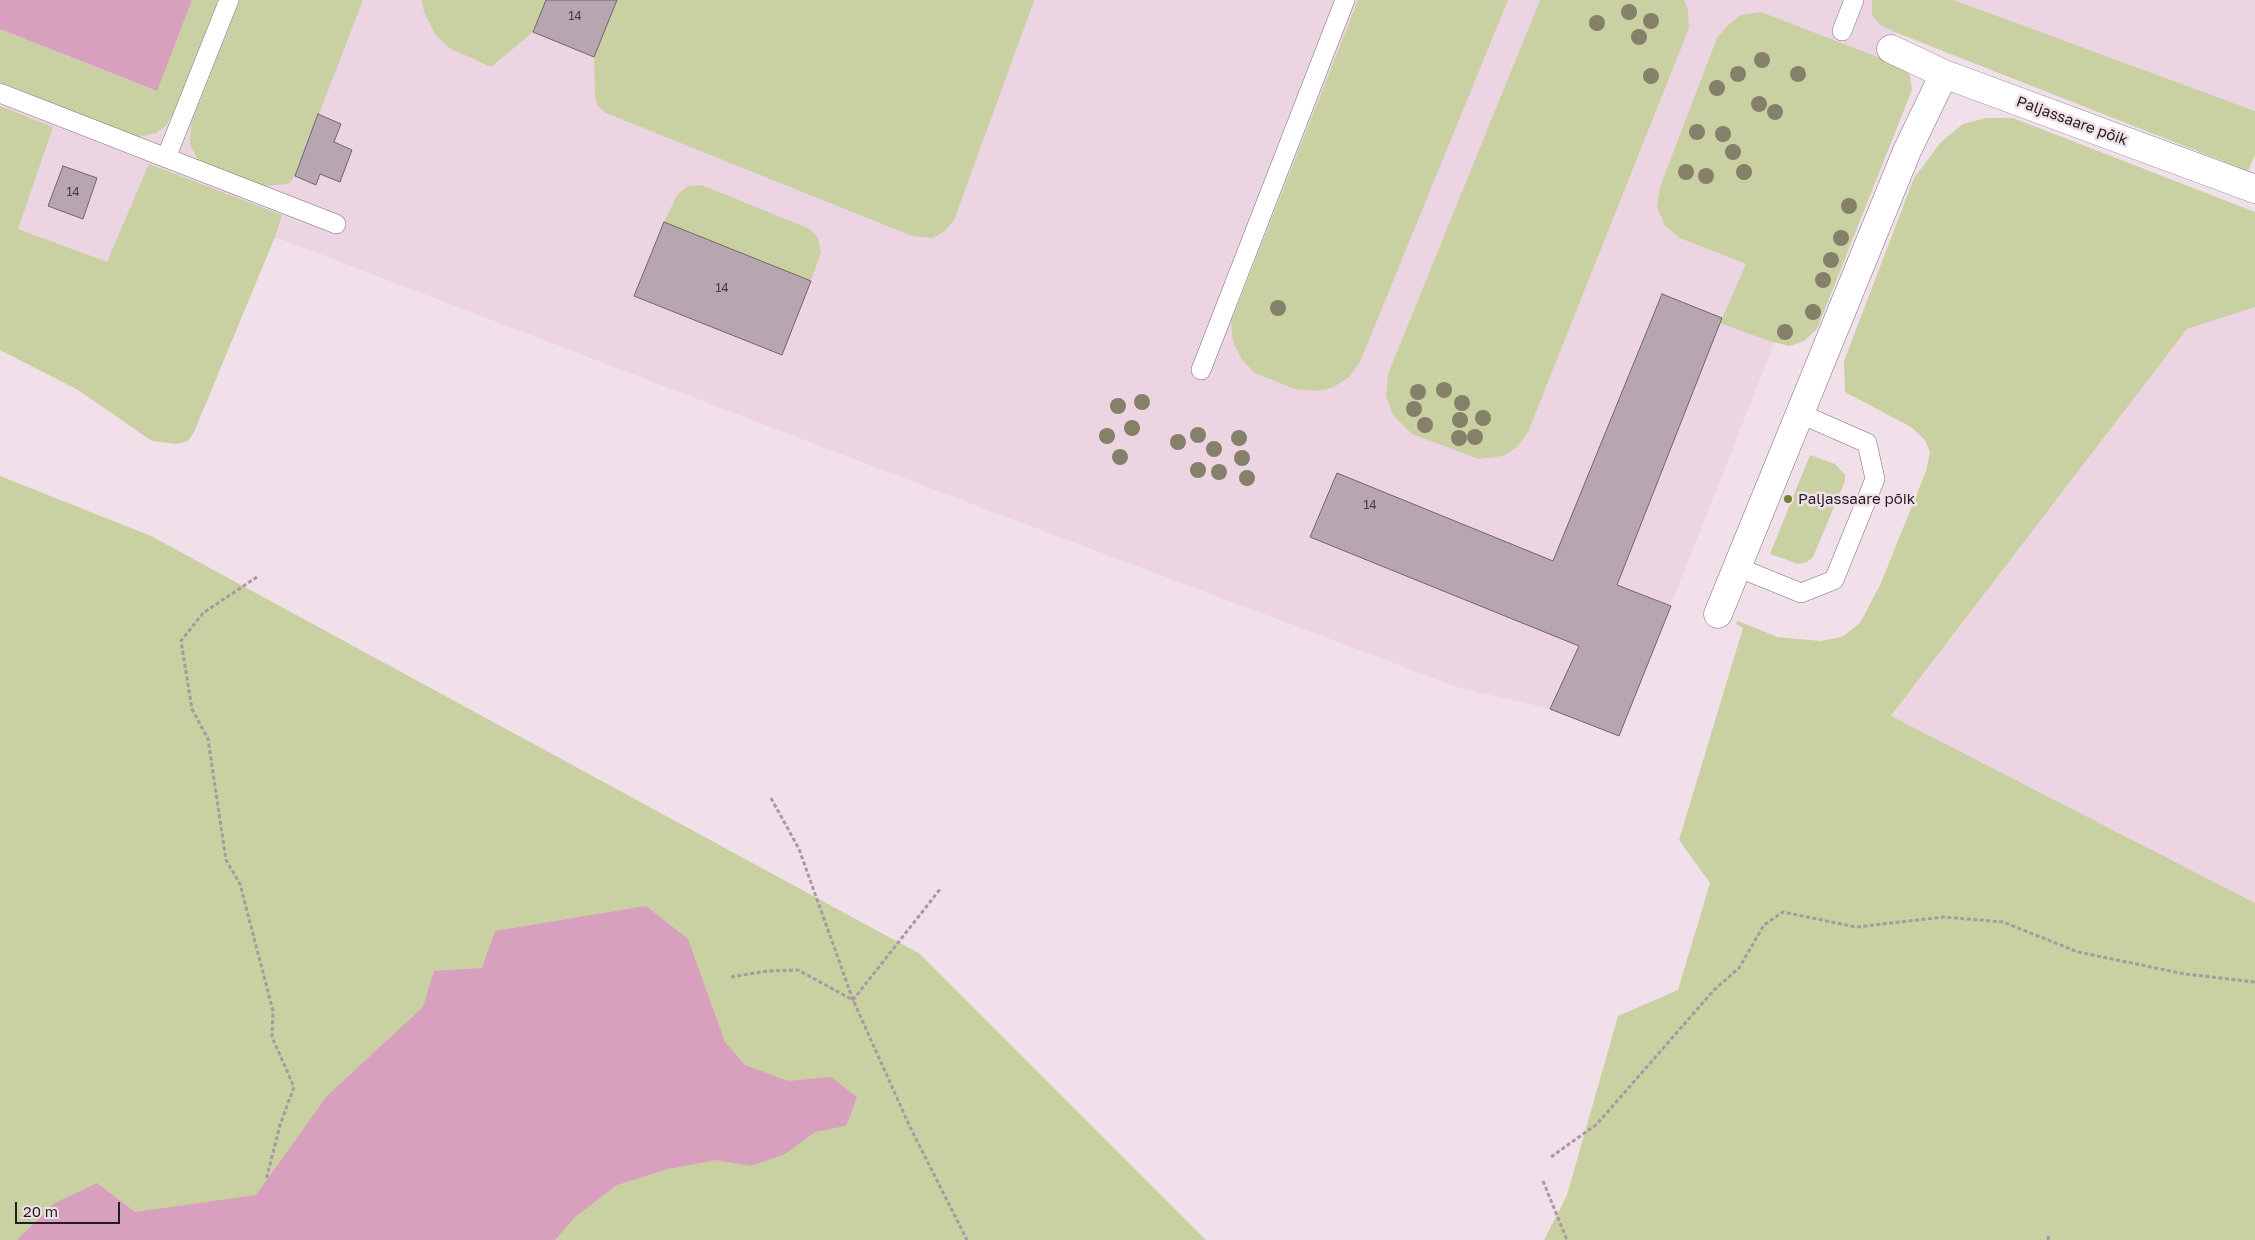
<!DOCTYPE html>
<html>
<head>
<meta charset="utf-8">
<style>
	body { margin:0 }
	#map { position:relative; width:2255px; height:1240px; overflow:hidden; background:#f1e0e9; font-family:"Golos Text",sans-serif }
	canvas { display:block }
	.scale { position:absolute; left:15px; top:1202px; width:105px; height:22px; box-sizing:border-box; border:2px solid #221c1f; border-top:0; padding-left:6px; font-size:15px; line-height:18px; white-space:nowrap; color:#221c1f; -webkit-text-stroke:4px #f1e0e9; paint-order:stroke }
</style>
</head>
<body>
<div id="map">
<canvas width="2255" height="1240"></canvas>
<div class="scale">20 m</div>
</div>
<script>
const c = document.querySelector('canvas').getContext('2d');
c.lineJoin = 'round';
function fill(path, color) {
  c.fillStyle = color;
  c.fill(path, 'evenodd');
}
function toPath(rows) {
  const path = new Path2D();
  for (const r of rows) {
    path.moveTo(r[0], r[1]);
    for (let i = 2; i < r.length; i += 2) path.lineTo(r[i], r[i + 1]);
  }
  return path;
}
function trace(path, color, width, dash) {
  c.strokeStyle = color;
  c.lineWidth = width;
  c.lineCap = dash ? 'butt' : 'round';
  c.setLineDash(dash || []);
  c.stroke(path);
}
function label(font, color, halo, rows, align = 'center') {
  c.font = font + ' "Golos Text",sans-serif';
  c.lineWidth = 5;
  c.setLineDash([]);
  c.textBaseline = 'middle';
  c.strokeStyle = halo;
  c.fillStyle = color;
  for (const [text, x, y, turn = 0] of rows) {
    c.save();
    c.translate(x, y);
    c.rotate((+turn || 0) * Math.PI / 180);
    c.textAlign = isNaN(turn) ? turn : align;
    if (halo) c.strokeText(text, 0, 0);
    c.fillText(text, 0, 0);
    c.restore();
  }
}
fill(toPath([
	[0,0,1910,0,1619,736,1550,709,1457,687,919,484,275,237,194,432,169,439,0,332],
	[1954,0,2255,0,2255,111],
	[2255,307,2255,903,1891,717,2187,329]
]), '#edd4e2');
fill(toPath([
	[192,0,218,0,173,113,166,126,156,133,138,137,0,82,0,29,156,91],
	[240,0,363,0,295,176,288,184,263,186,199,162,190,145,191,124],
	[422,0,546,0,533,32,491,67,449,48,435,34,424,12],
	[617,0,1034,0,1034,1,954,220,945,231,932,238,912,236,606,113,597,105,595,96,594,57],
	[1358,0,1508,0,1360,362,1349,377,1332,388,1315,391,1295,389,1255,373,1242,360,1233,342,1231,322],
	[1540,0,1684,0,1688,9,1689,28,1528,432,1517,447,1503,456,1479,459,1412,434,1393,415,1386,396,1388,374],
	[1872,0,1954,0,2255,111,2255,155,2248,171,1897,33,1880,25,1872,15],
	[1761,12,1901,66,1910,75,1912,90,1817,329,1804,341,1789,346,1766,340,1720,323,1746,264,1680,238,1665,226,1657,207,1660,187,1717,38,1727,26,1741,15],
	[0,106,53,127,18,229,107,262,149,164,282,215,275,237,194,432,188,441,176,444,152,441,78,390,0,350],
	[1986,118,2013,118,2255,212,2255,307,2187,329,1891,716,2255,903,2255,1240,1544,1240,1567,1195,1618,1016,1678,990,1710,883,1679,840,1743,628,1736,624,1738,621,1777,637,1820,641,1842,637,1860,623,1881,583,1926,471,1930,452,1925,440,1911,427,1845,392,1844,361,1914,178,1941,142,1963,124],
	[702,185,810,229,818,238,821,252,811,281,664,222,677,195,688,186],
	[1810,455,1835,464,1845,475,1845,481,1813,557,1807,562,1798,564,1770,554],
	[0,476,151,536,920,954,1206,1240,0,1240]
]), '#c9d1a2');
fill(toPath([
	[0,0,192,0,157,91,0,29],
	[646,906,688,939,725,1042,745,1065,788,1081,831,1077,857,1097,846,1126,815,1132,785,1154,751,1166,716,1160,668,1169,617,1185,575,1217,555,1240,17,1240,55,1203,97,1183,135,1212,256,1195,327,1096,423,1007,434,971,482,968,495,931]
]), '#d99fbf');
const building = toPath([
	[546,0,617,0,594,57,533,32,546,0],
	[318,114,341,124,334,142,352,150,340,182,320,174,316,185,295,176,318,114],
	[63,166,97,178,83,219,48,206,63,166],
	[664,222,811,281,782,355,634,296,664,222],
	[1662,294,1722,318,1617,585,1671,606,1619,736,1550,709,1579,646,1310,537,1337,473,1553,561,1662,294]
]);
fill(building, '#b7a6af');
trace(building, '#73646c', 1);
const lane = toPath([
	[1842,31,1854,0],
	[0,93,336,224],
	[166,158,229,0],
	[1201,370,1345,0],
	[1737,567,1801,593,1834,580,1875,479,1867,443,1801,414]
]);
const street = toPath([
	[1891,49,1944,74,2255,189],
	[1718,614,1907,151,1944,74]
]);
trace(lane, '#7d6e76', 20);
trace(street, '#7d6e76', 29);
trace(toPath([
	[257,577,203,613,181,641,192,709,208,739,226,860,240,884,273,1011,272,1037,294,1087,280,1125,266,1180],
	[771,798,799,849,853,1000,910,1127,967,1240],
	[731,977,767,971,798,970,853,1000,941,888],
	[1551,1157,1597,1124,1714,990,1739,968,1764,925,1783,912,1856,927,1944,917,2003,922,2078,952,2185,974,2255,982],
	[1543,1181,1567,1240],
	[2048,1240,2049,1234]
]), '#a79aa1', 3, [4, 2.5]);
trace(lane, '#fff', 19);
trace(street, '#fff', 28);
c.fillStyle = '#85806a';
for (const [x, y] of [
	[1629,12],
	[1651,21],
	[1597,23],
	[1639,37],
	[1762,60],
	[1738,74],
	[1798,74],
	[1651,76],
	[1717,88],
	[1759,104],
	[1775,112],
	[1697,132],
	[1723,134],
	[1733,152],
	[1686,172],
	[1744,172],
	[1706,176],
	[1849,206],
	[1841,238],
	[1831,260],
	[1823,280],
	[1278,308],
	[1813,312],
	[1785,332],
	[1444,390],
	[1418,392],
	[1142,402],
	[1462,403],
	[1118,406],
	[1414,409],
	[1483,418],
	[1460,420],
	[1425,425],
	[1132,428],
	[1198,435],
	[1107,436],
	[1475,437],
	[1239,438],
	[1459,438],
	[1178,442],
	[1214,449],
	[1120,457],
	[1242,458],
	[1198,470],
	[1219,472],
	[1247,478]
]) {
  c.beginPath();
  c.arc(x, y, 8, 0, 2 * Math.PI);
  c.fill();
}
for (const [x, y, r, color] of [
	[1788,499,5,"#75802d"]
]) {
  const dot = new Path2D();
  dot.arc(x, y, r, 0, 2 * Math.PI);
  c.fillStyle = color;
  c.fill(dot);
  trace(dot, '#f1e0e9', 2);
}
label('12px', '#473e43', null, [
	["14",575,16],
	["14",73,192],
	["14",722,288],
	["14",1370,505]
]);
label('15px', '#221c1f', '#f1e0e9', [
	["Paljassaare põik",2072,121,20]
]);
label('15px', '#221c1f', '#f1e0e9', [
	["Paljassaare põik",1798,499]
], 'left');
</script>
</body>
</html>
